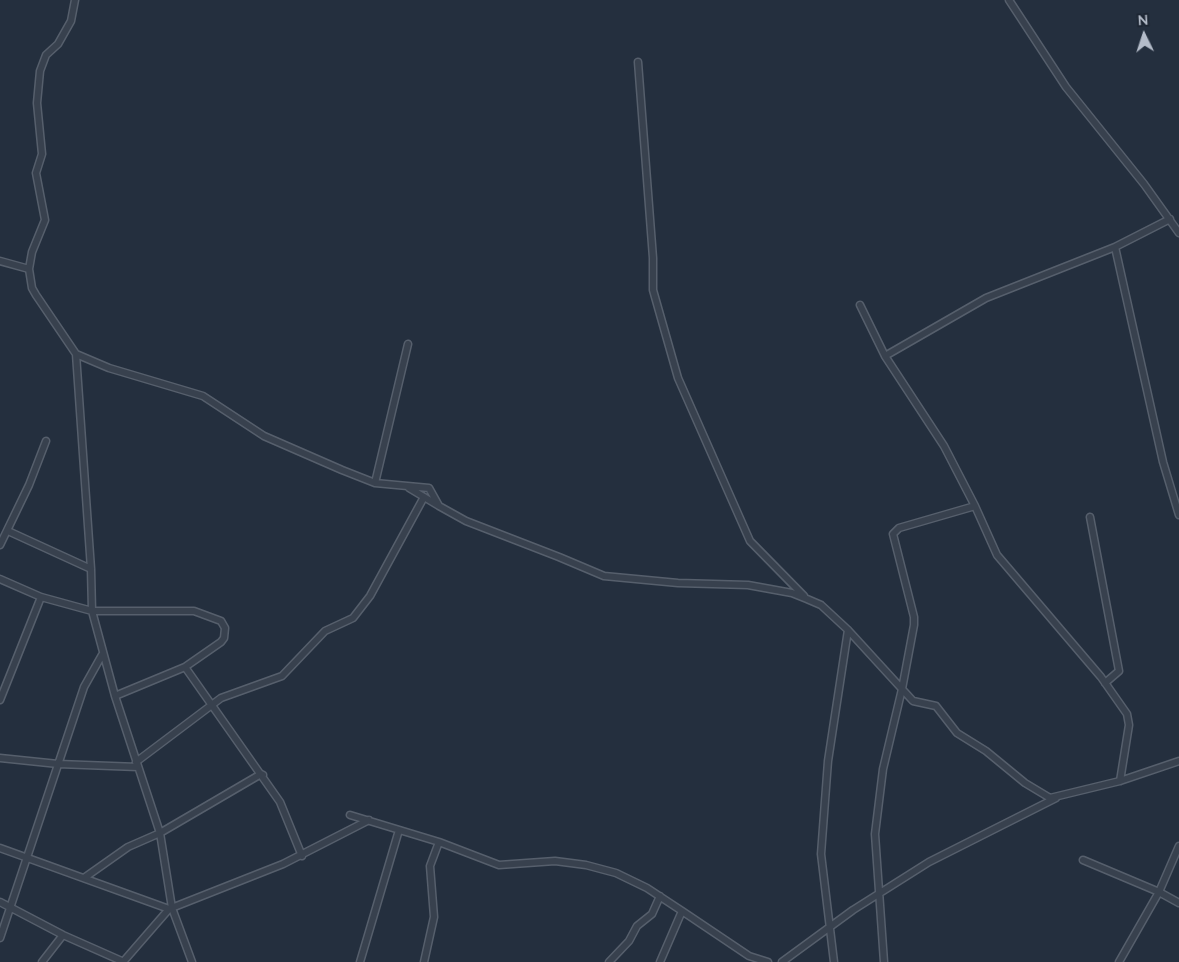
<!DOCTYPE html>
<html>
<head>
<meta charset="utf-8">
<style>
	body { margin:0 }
	#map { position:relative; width:1179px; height:962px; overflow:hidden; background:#242f3e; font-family:Mulish,sans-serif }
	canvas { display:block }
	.north { position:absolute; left:1119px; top:10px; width:50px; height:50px; -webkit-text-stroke:4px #1d2633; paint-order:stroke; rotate:356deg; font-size:14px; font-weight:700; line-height:20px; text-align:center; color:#b4bcc9 }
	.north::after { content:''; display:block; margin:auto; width:18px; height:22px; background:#b4bcc9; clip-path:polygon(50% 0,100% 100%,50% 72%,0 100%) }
</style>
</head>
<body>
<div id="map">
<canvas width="1179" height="962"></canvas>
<div class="north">N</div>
</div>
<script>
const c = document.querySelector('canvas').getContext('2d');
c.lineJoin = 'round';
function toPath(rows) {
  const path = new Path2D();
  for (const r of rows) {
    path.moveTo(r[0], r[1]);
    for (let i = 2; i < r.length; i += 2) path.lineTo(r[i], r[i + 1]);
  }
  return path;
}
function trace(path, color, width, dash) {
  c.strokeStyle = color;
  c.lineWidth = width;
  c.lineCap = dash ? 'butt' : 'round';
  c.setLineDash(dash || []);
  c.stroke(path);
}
const minor = toPath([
	[75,0,71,21,58,44,46,55,40,71,37,103,42,154,36,173,45,220,32,252,29,269,32,288,36,295,76,354,91,569,92,611,115,696,160,833,172,908,192,962],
	[1009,0,1066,87,1144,184,1179,233],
	[638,62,653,258,653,290,678,378,750,541,804,596],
	[1170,219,1115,247,1163,462,1179,515],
	[0,261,29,269],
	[860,305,885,356,944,446,975,506,997,555,1101,677,1127,714,1129,725,1120,781],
	[76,354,109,368,203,396,264,436,342,470,375,483,429,488,439,506,466,521,559,557,604,576,678,583,748,585,792,593,807,599,821,605,848,630,913,701,936,706,957,733,986,751,1025,783,1050,798,1120,781,1179,761],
	[885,356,986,298,1115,247],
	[375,483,408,344],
	[409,488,439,506],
	[1090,517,1119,671,1105,683],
	[8,531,91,569],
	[0,545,29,485,46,441],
	[0,579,41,597,92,611,194,611,221,621,225,628,224,638,221,642,185,667,115,696],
	[185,667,280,802,302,856],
	[0,700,41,597],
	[0,758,58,764,138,767],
	[136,762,221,698,282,676,325,631,353,618,370,596,424,497],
	[350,815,439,842,499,865,555,861,586,865,616,873,647,888,682,911],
	[0,848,169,909],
	[1083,860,1159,892,1179,903],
	[84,878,128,847,160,833,261,774,263,775],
	[0,902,63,935,124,962],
	[0,938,84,687,102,655],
	[42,962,63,935],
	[123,962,169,909,283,864,369,820],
	[360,962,399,830],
	[424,962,434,917,430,866,439,842],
	[609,962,629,941,637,926,652,914,660,896],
	[660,962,682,911,749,956,768,962],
	[782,962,853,910,929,862,1056,798],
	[834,962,821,854,828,761,848,630],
	[884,962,875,834,883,769,902,689,914,625,914,617,893,534,899,528,975,506],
	[1119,962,1159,892,1179,846]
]);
trace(minor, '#565f6c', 9);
trace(minor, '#38414e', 6);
</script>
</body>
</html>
